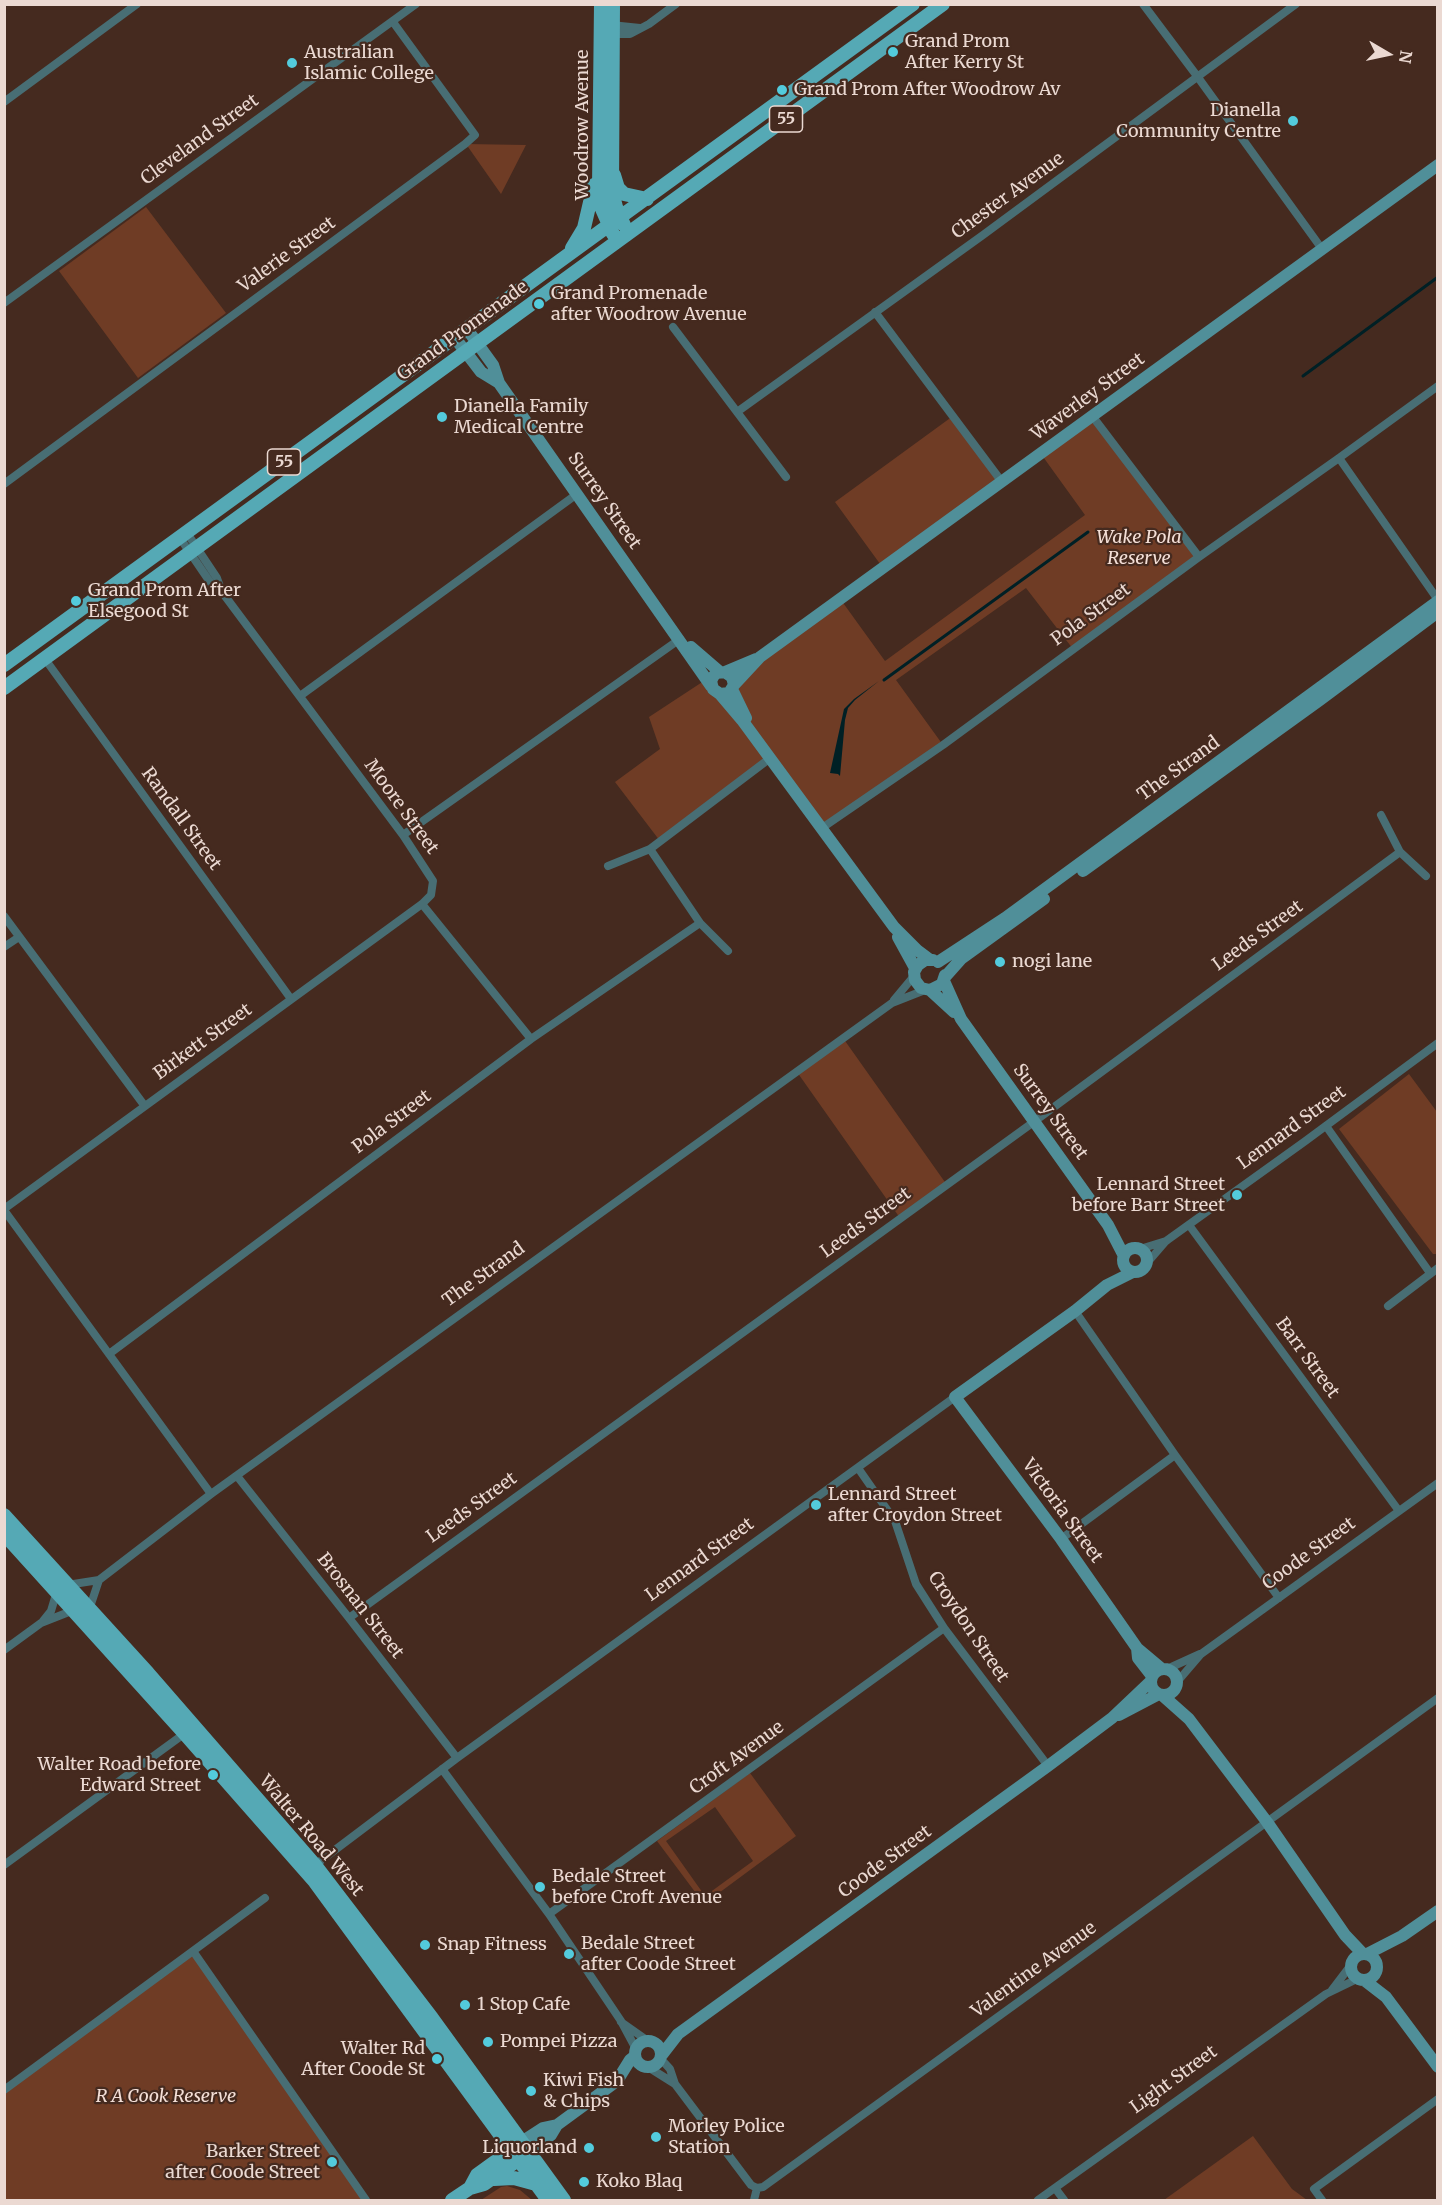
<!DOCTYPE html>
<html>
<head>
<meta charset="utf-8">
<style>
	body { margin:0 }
	#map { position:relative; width:1442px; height:2205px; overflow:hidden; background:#452a1f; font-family:Merriweather,serif }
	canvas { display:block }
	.frame { position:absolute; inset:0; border:6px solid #ebd9d2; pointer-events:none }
	.north { position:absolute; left:1358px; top:24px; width:60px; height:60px; -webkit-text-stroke:4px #452a1f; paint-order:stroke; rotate:99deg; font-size:16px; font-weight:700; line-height:24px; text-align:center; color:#ebd9d2 }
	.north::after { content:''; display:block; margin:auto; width:21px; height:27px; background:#ebd9d2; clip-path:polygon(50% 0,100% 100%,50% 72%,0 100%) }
</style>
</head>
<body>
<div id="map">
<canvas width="1442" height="2205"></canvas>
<div class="frame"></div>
<div class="north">N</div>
</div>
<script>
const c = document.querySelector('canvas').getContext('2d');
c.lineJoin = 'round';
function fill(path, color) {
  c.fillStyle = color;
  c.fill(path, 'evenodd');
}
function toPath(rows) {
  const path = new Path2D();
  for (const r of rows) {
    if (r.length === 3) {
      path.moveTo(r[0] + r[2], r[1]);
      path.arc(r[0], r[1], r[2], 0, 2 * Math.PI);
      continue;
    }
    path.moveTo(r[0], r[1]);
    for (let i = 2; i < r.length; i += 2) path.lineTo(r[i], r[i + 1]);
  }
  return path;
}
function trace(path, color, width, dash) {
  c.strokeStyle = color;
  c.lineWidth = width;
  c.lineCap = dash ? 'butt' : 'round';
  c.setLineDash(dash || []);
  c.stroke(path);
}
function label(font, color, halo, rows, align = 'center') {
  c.font = font + ' Merriweather,serif';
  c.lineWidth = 4.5;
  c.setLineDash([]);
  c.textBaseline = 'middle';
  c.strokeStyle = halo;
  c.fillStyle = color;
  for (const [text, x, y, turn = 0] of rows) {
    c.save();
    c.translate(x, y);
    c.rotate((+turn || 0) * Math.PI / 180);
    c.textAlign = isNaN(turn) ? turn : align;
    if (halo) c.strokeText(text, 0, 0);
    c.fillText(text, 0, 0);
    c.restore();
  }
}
fill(toPath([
	[466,144,526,145,501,194],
	[146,207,226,313,138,378,59,271],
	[953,416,1002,482,883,568,835,502],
	[1093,417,1199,557,1073,649,1026,588,896,680,943,745,822,828,769,759,660,841,615,782,660,749,649,717,716,673,711,681,725,694,732,677,841,600,885,661,1085,515,1041,454],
	[843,1038,947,1185,900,1218,797,1072],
	[1409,1074,1437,1112,1437,1254,1433,1254,1339,1129],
	[750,1773,796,1836,704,1904,657,1841],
	[715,1807,753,1861,705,1896,666,1841],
	[193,1951,367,2200,5,2200,5,2090],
	[1253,2136,1292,2189,1307,2200,1164,2200],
	[507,2186,520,2190,532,2200,481,2200,501,2187]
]), '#6f3c25');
fill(toPath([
	[879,681,855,700,848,708,845,720,840,776,838,774,830,773,844,709,854,699]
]), '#002025');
trace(toPath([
	[1303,376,1438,277],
	[884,680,1088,532]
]), '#002025', 3);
trace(toPath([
	[1143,4,1197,76,1322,249],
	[611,25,640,28],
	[610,34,630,34,649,24,676,4],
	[4,102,137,4],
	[4,303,416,4],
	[875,312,1002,482],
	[673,327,786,477],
	[737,412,983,235,1296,4],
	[1093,417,1199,557],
	[1339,458,1438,600],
	[4,484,465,144,475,135,393,22],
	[187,533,217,578,222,592],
	[45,659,291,999],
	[300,696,577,494],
	[1381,815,1400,852,1426,876],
	[822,828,943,745,1199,557,1339,458,1438,386],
	[403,835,680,639],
	[608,866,650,849],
	[422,904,531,1039],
	[4,916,144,1105],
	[700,923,728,951],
	[4,947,19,937],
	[894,1000,914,976],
	[1326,1126,1430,1273],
	[4,1209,422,904,431,895,433,881,403,835,222,592,212,585,180,538],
	[4,1210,211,1494],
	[1189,1225,1399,1511],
	[1140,1249,1166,1241],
	[1147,1263,1166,1241,1304,1142,1438,1043],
	[1388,1306,1438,1268],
	[1075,1311,1175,1455,1279,1598],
	[109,1354,531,1039,700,923,650,849,769,759],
	[858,1468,895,1521,916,1584,944,1628,1048,1766],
	[237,1476,349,1618,457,1758],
	[1061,1539,1175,1455],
	[67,1585,99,1580,211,1494,892,1003,925,990],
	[89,1610,99,1580],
	[349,1618,1035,1121,1400,852],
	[43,1621,51,1611,57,1591],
	[4,1650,41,1623,74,1610],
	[1167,1669,1200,1654],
	[1177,1682,1201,1654,1438,1483],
	[442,1769,549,1914,621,2021,636,2049],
	[4,1865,188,1731],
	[315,1865,457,1758,955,1397],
	[549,1914,944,1628],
	[193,1951,366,2200],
	[1332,1990,1351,1965],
	[621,2022,648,2041],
	[660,2058,670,2069,675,2084,751,2185,757,2188,763,2187,1438,1698],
	[648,2067,675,2084],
	[4,2090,265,1898],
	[1055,2188,1064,2200],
	[754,2200,757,2188],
	[1038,2200,1326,1994,1357,1979],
	[1322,2200,1314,2189,1438,2099]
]), '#486e74', 8);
trace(toPath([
	[467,329,493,365,499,383,711,686],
	[455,338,481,372,499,383],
	[691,647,720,672],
	[725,672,756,659],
	[734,685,760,657,1438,165],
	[732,689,746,718],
	[720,694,729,693,734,685,732,677,725,672,716,673,713,677,711,681,713,689,720,694,742,720,894,927,917,950,929,959],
	[1083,871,1320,700,1438,612],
	[898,937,915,968],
	[933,960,925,960,918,965,914,972,915,980,921,988,930,990,954,1012],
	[938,962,1005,918,1438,601],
	[945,977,961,959,1044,899],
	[944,981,961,1019,1108,1225,1124,1256],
	[930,990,942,984,945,975],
	[1135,1260,12],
	[1133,1272,1107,1285,1075,1311,955,1397,1061,1539,1137,1648,1162,1669],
	[1137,1648,1138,1658,1152,1676],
	[1164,1682,13],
	[1162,1695,1189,1719,1267,1822,1345,1935,1363,1954],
	[1119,1715,1159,1694],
	[1364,1967,13],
	[1367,1954,1402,1936,1438,1911],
	[1364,1980,1386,1997,1438,2067],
	[648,2054,13],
	[661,2056,678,2034,1048,1766,1112,1718,1151,1681],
	[523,2141,543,2128,557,2125],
	[530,2151,551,2135,557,2125,617,2081,630,2060,635,2056]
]), '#508f99', 12);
trace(toPath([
	[601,4,599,187,602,209,613,234],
	[613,4,612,192,616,207,624,225],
	[614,175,618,188,624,194,647,199],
	[572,248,584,228,594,185],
	[4,665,913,4],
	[4,688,943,4],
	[4,1515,148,1673,315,1865,432,2018,564,2200],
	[4,1534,185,1734,315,1882,548,2200],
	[494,2179,514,2178,536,2184],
	[470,2188,477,2175,517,2146],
	[452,2200,470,2188,484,2184,526,2154]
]), '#55a9b5', 14);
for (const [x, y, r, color] of [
	[893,52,6,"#53cbdc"],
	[292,63,6,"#53cbdc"],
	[782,90,6,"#53cbdc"],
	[1293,121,6,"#53cbdc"],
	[539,304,6,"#53cbdc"],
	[442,417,6,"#53cbdc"],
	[76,601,6,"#53cbdc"],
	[1000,962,6,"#53cbdc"],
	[1237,1195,6,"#53cbdc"],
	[816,1505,6,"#53cbdc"],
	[213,1775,6,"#53cbdc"],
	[540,1887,6,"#53cbdc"],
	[425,1945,6,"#53cbdc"],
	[569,1954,6,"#53cbdc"],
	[465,2005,6,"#53cbdc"],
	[488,2042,6,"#53cbdc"],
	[437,2059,6,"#53cbdc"],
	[531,2091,6,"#53cbdc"],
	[656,2137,6,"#53cbdc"],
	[589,2148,6,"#53cbdc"],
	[332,2162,6,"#53cbdc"],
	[584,2182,6,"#53cbdc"]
]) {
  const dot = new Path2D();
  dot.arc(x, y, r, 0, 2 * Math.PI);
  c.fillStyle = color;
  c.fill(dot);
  trace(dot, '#452a1f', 2);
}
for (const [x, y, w] of [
	[786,119,33],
	[284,462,33]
]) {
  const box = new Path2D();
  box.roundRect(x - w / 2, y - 13, w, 26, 4.5);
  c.fillStyle = '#452a1f';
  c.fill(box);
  trace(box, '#ebd9d2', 1.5);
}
label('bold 16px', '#ebd9d2', null, [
	["55",786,119],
	["55",284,462]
]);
label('18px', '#ebd9d2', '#452a1f', [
	["Grand Prom",905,42],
	["After Kerry St",905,63],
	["Australian",304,53],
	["Islamic College",304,74],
	["Grand Prom After Woodrow Av",794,90],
	["Dianella",1281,111,"right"],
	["Community Centre",1281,132,"right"],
	["Grand Promenade",551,294],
	["after Woodrow Avenue",551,315],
	["Dianella Family",454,407],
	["Medical Centre",454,428],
	["Grand Prom After",88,591],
	["Elsegood St",88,612],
	["nogi lane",1012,962],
	["Lennard Street",1225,1185,"right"],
	["before Barr Street",1225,1206,"right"],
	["Lennard Street",828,1495],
	["after Croydon Street",828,1516],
	["Walter Road before",201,1765,"right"],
	["Edward Street",201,1786,"right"],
	["Bedale Street",552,1877],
	["before Croft Avenue",552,1898],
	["Bedale Street",581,1944],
	["after Coode Street",581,1965],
	["Snap Fitness",437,1945],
	["1 Stop Cafe",477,2005],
	["Pompei Pizza",500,2042],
	["Walter Rd",425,2049,"right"],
	["After Coode St",425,2070,"right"],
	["Kiwi Fish",543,2081],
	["& Chips",543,2102],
	["Morley Police",668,2127],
	["Station",668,2148],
	["Liquorland",577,2148,"right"],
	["Barker Street",320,2152,"right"],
	["after Coode Street",320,2173,"right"],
	["Koko Blaq",596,2182]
], 'left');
label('18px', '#ebd9d2', '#452a1f', [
	["Woodrow Avenue",583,125,-90],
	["Cleveland Street",200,140,-36],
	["Chester Avenue",1008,196,-36],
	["Valerie Street",287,255,-36],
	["Grand Promenade",463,331,-36],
	["Waverley Street",1088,397,-36],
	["Surrey Street",604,501,55],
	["Pola Street",1091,615,-36],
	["The Strand",1179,769,-36],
	["Moore Street",401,807,54],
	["Randall Street",181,819,54],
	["Leeds Street",1258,936,-36],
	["Birkett Street",203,1042,-36],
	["Surrey Street",1050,1112,54],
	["Pola Street",392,1122,-37],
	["Lennard Street",1292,1128,-36],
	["Leeds Street",866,1223,-36],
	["The Strand",484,1275,-36],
	["Barr Street",1307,1358,54],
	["Leeds Street",472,1508,-36],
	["Victoria Street",1062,1511,54],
	["Coode Street",1309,1554,-36],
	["Lennard Street",700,1560,-36],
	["Brosnan Street",360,1606,52],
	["Croydon Street",968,1627,56],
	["Croft Avenue",737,1758,-36],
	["Walter Road West",311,1836,50],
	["Coode Street",885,1862,-36],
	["Valentine Avenue",1034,1970,-36],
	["Light Street",1174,2080,-36]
]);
label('italic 18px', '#f4dfd7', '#452a1f', [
	["Wake Pola",1139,538],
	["Reserve",1139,559],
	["R A Cook Reserve",166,2097]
]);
</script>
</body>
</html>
